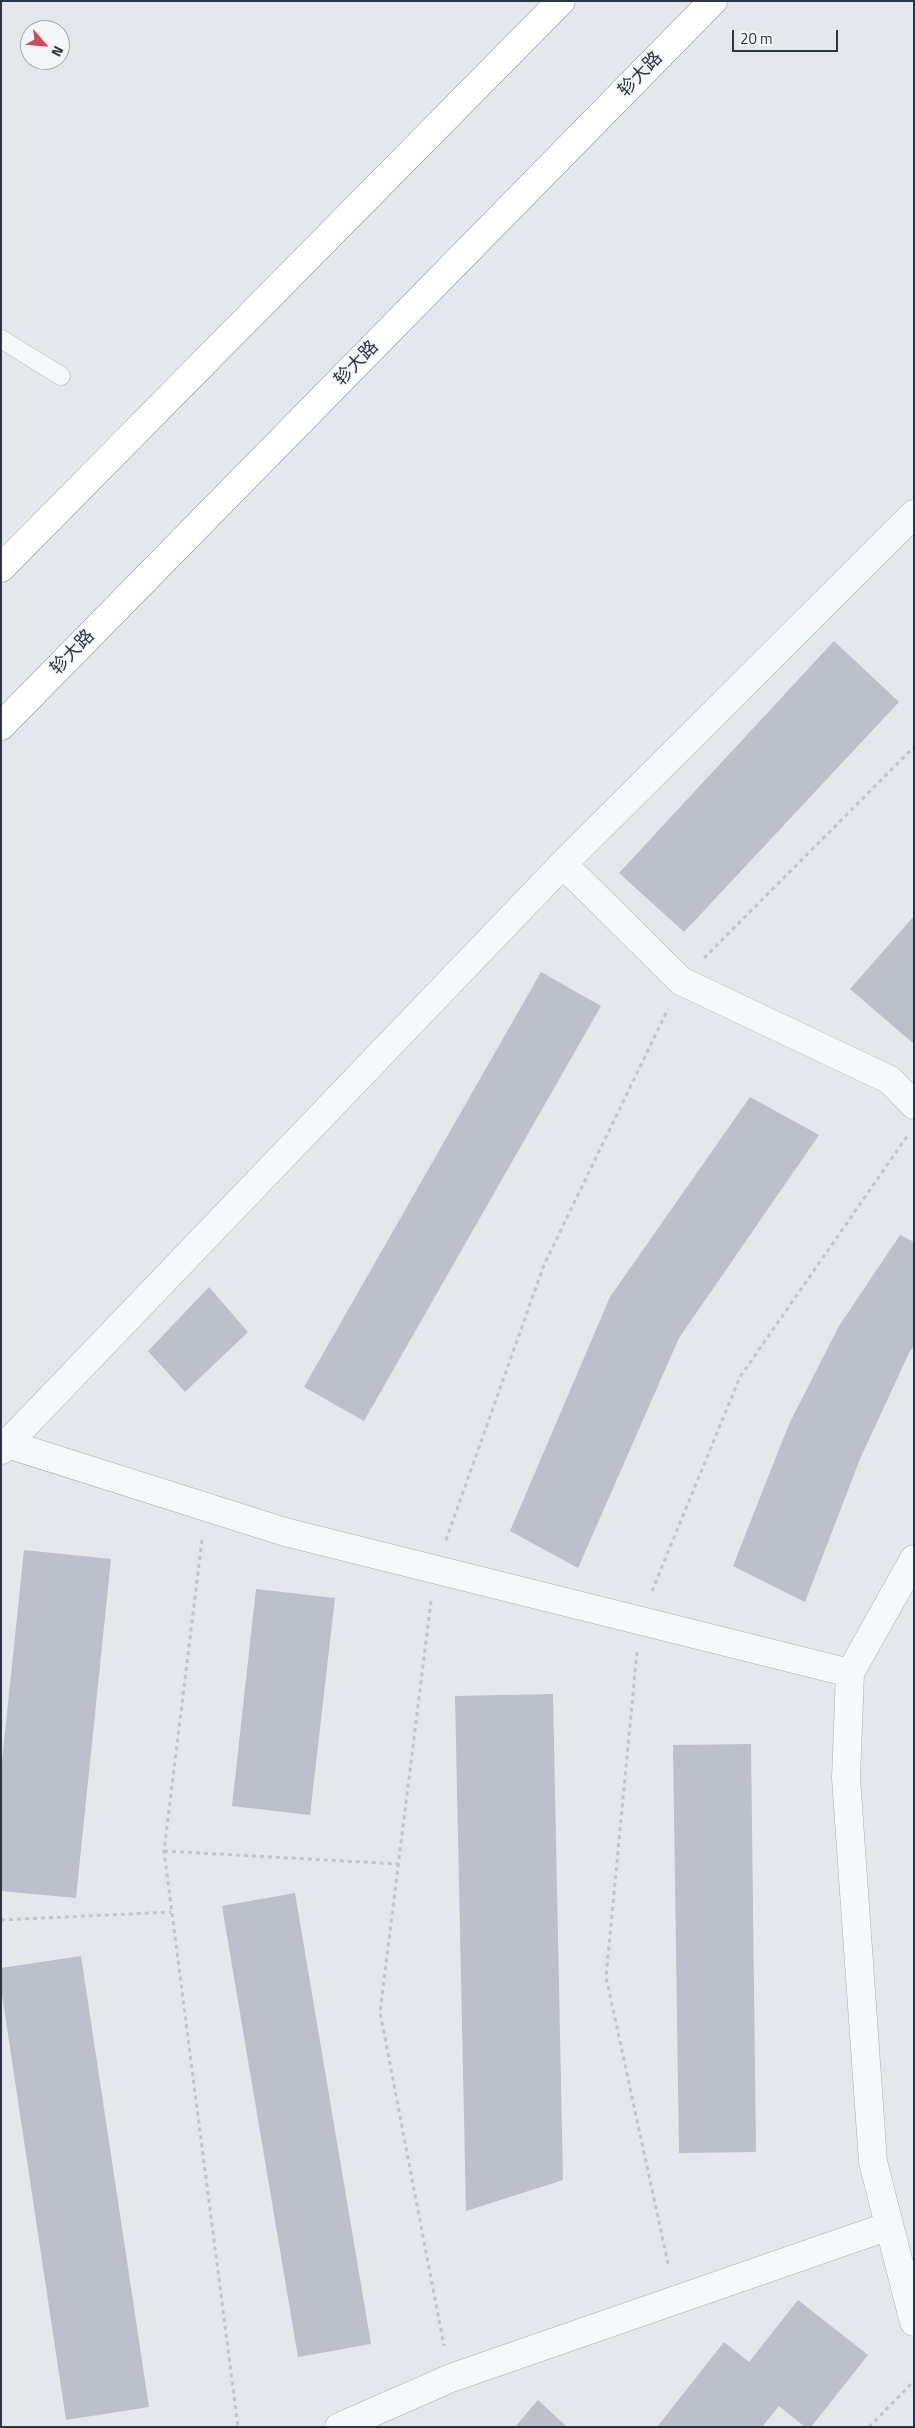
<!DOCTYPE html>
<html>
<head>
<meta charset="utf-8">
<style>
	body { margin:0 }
	#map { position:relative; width:915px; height:2428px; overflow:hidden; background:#e4e7ec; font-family:"Titillium Web",sans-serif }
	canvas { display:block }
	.frame { position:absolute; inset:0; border:2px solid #2b3445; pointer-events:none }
	.north { position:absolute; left:20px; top:20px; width:50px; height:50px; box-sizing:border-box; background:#f4f6f9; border:1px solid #a4a8b1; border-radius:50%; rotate:117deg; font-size:14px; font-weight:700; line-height:20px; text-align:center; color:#2b3445 }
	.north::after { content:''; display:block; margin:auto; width:18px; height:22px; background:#d1495b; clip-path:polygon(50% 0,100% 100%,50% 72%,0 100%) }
	.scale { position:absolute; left:732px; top:30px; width:106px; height:22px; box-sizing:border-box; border:2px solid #2b3445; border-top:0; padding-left:6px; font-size:15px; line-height:18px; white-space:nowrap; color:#2b3445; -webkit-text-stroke:4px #f4f6f9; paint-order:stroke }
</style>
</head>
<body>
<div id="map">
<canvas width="915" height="2428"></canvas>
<div class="frame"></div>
<div class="north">N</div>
<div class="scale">20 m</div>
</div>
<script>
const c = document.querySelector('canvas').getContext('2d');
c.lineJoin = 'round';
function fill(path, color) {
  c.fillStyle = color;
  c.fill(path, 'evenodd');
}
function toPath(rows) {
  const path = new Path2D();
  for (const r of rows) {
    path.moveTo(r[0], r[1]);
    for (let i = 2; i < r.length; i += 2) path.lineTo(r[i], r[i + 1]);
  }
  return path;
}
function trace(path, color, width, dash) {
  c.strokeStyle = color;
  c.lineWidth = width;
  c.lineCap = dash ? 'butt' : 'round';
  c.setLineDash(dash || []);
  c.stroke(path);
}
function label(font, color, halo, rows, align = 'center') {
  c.font = font + ' "Titillium Web","Noto Sans SC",sans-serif';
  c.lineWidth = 4;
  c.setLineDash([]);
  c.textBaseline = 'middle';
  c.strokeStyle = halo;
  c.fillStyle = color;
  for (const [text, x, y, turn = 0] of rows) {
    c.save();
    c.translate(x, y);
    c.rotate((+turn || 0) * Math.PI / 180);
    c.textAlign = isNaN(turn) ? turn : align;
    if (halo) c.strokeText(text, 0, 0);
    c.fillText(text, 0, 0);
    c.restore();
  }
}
fill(toPath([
	[834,641,899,702,684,932,619,873],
	[914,916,914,1044,850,989],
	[541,972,601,1006,364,1421,304,1387],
	[750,1097,819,1135,679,1338,578,1568,510,1531,610,1297],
	[900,1235,914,1242,914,1346,909,1353,860,1459,805,1602,733,1566,789,1424,839,1326],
	[209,1287,248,1332,185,1392,148,1351],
	[24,1550,111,1559,76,1898,1,1891,1,1771],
	[256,1589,335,1598,310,1815,232,1806],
	[553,1694,563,2180,466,2211,455,1696],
	[751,1744,756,2152,679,2153,673,1745],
	[295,1893,371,2344,298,2357,222,1906],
	[81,1956,149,2407,66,2420,1,1988,1,1968],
	[798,2300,868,2355,811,2427,805,2427,779,2406,762,2427,657,2427,724,2342,749,2362],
	[538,2400,567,2427,515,2427]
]), '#bbc0ca');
const service = toPath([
	[1,339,61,376]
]);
const minor = toPath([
	[563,864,681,981,890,1080,914,1105],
	[1,1442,285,1532,850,1673,846,1778,873,2162,914,2322],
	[1,1450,563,864,914,514],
	[850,1673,914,1559],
	[339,2427,451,2378,889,2226]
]);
const trunk = toPath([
	[1,568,561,1],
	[1,726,713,1]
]);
trace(service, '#a9aeb7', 19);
trace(minor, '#a9aeb7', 29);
trace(trunk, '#8b94a3', 29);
trace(toPath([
	[704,958,914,747],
	[202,1540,164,1851,238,2427],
	[446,1540,544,1265,668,1009],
	[652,1591,740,1377,908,1135],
	[431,1601,380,2012,444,2346],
	[637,1652,606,1977,669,2268],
	[164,1851,398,1864],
	[1,1920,171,1912],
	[869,2427,914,2381]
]), '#c2c5cb', 3, [4, 4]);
trace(service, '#f7f8fa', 18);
trace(minor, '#f7f8fa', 28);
trace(trunk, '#fff', 28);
label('18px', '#2b3445', '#f4f6f9', [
	["轸大路",641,75,-46],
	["轸大路",357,364,-46],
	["轸大路",73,653,-46]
]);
</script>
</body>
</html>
